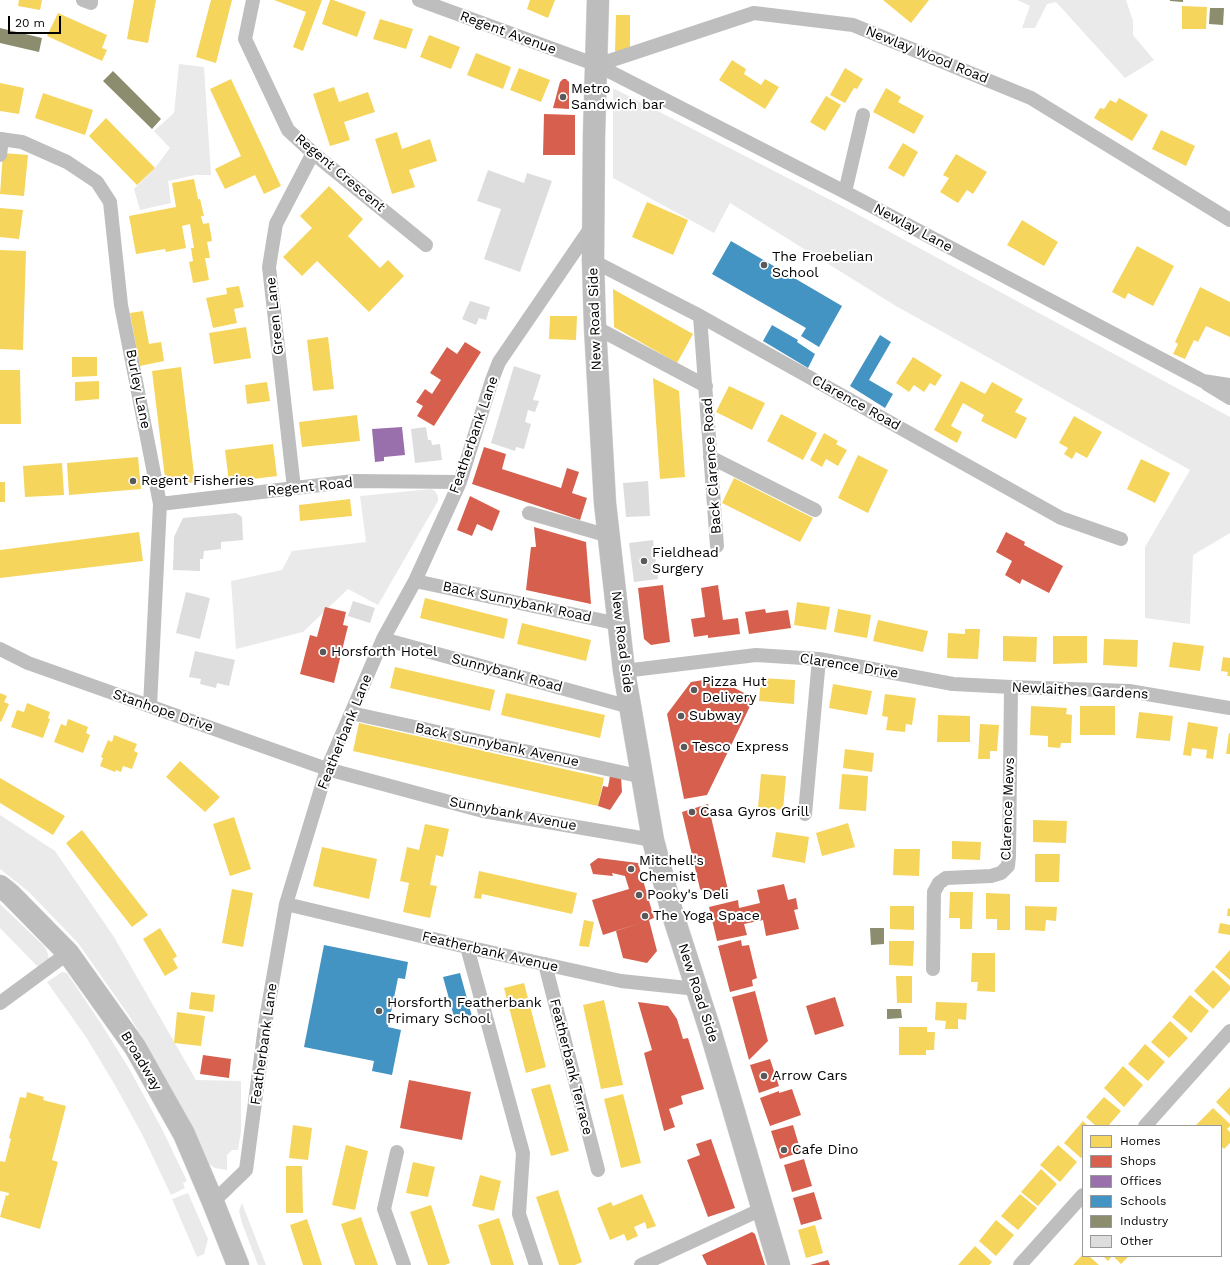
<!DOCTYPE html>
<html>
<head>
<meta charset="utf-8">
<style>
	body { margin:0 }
	#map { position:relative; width:1230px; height:1265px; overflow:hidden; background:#fff; font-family:"Work Sans",sans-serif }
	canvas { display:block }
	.legend { position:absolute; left:1082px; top:1125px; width:140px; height:132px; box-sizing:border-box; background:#fff; border:1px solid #999; margin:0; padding:5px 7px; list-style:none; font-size:12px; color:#000 }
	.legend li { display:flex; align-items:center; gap:8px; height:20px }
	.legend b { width:20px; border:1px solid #999 }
	.scale { position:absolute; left:8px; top:16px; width:53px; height:18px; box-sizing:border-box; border:2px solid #000; border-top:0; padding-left:5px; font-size:12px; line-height:14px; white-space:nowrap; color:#000; -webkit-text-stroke:3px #fff; paint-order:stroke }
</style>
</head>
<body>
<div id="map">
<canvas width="1230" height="1265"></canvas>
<ul class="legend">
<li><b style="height:11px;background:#f6d55c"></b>Homes</li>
<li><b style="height:11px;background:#d6604d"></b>Shops</li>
<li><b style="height:11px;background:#9970ab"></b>Offices</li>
<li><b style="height:11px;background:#4393c3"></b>Schools</li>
<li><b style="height:11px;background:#8c8c6e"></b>Industry</li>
<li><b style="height:11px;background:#ddd"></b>Other</li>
</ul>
<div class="scale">20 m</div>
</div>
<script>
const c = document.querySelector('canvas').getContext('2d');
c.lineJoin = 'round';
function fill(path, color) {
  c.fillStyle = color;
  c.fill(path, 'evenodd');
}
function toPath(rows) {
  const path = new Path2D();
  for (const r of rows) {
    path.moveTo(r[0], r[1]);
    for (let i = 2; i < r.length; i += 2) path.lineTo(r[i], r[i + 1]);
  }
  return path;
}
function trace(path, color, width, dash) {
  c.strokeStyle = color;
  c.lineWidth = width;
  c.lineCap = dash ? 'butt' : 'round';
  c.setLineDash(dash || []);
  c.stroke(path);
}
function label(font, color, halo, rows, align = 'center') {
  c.font = font + ' "Work Sans",sans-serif';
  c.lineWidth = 4;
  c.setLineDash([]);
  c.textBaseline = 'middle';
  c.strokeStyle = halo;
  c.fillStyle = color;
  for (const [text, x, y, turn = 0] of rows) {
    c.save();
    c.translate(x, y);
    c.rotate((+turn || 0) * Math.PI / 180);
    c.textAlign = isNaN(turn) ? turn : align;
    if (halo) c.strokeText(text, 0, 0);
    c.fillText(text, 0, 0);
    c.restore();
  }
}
fill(toPath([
	[1017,0,1126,0,1133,21,1133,35,1154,60,1125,78,1056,2,1047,4,1035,28,1022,28,1030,6],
	[179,64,204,67,211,175,195,175,168,181,171,203,140,210,134,189,155,168,170,148,154,131,174,113],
	[613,89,615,89,844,207,1230,417,1230,533,1193,555,1190,624,1145,618,1145,547,1190,470,896,306,730,203,714,233,613,178],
	[431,489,435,491,438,496,438,501,378,605,348,589,303,632,236,649,231,581,282,570,292,551,366,542,360,496],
	[0,815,55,851,114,937,196,1080,241,1081,241,1131,238,1150,232,1150,227,1155,227,1170,215,1168,209,1164,169,1084,130,1017,78,943,29,892,0,869],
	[0,904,45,947,48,954,49,960,39,968,0,928],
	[62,972,67,973,100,1022,130,1070,162,1129,187,1181,183,1183,185,1188,171,1195,142,1134,115,1085,86,1037,47,982],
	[188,1193,208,1239,204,1254,197,1257,172,1199],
	[242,1203,266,1265,258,1265,242,1223,239,1211]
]), '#eaeaea');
fill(toPath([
	[19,0,42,0,40,10,18,6],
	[134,0,156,0,148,43,127,39],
	[211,0,232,0,216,63,196,57],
	[274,0,322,0,303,51,293,47,306,12],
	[330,0,333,0,366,12,357,37,322,24],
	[530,0,555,0,548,18,527,9],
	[883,0,929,0,911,23],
	[1182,6,1207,7,1206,29,1182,29],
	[58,13,107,35,102,48,107,50,102,61,47,36],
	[616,15,630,15,630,51,615,51],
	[380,19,413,29,406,49,373,39],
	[429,35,460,47,451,69,420,57],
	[476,53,511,67,503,89,467,75],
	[732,60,746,69,744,74,761,85,765,79,779,87,765,109,719,80],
	[519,68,550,80,541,102,510,90],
	[845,68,863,79,857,89,854,88,845,103,830,95],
	[231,79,281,186,264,194,255,175,225,189,215,169,241,156,210,89],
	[0,83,24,88,19,114,0,111],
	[334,87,339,102,368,92,375,112,344,122,350,140,330,146,313,94],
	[886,88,901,97,898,102,924,116,914,134,873,112],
	[43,93,93,110,85,135,35,118],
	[826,96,841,105,825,131,810,122],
	[1119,98,1148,115,1132,141,1094,118,1100,108,1104,109,1110,100,1116,103],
	[106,118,155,168,137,185,89,136],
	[1161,130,1195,146,1186,166,1152,149],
	[397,132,402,149,430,139,437,161,409,170,415,187,392,194,375,139],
	[903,143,918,152,904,177,888,168],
	[3,153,28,155,24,196,0,194],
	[956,154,987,172,973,194,967,190,958,203,940,192,949,178,943,175],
	[194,179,198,199,200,199,204,216,201,216,203,224,209,223,212,241,207,242,210,258,205,258,209,280,193,283,189,262,193,261,191,248,194,248,190,224,182,226,186,248,166,252,165,249,136,254,129,216,176,207,172,183],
	[329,186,363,219,348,236,380,268,388,260,404,276,369,312,317,261,302,276,283,257,312,228,300,216],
	[647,202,688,220,673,255,632,237],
	[0,208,23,210,19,239,0,237],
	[1022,220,1058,242,1044,266,1007,245],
	[1137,246,1174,266,1153,306,1128,293,1125,299,1112,292],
	[0,250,26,251,23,350,0,349],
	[239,286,244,307,234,309,237,323,213,328,206,298,227,294,226,288],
	[1200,287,1230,302,1230,337,1206,326,1198,342,1194,340,1185,359,1173,354,1178,344,1175,342],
	[613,289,693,334,677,363,614,327],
	[143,311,149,344,161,342,164,361,140,366,130,313],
	[550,316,577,316,576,340,549,339],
	[246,327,251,358,214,364,209,333],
	[328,337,334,389,313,391,307,340],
	[72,357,97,357,97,376,72,377],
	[913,357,942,375,935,386,930,383,924,392,914,385,909,392,896,383],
	[181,367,195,482,166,486,152,371],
	[0,370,20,370,21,424,0,424],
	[653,378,679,391,685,477,660,479],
	[99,381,99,399,75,401,75,382],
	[961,381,985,394,992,382,1023,399,1015,412,1027,418,1016,439,981,421,984,415,963,403,951,426,962,432,957,443,934,430],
	[267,382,270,401,247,404,245,385],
	[729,386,765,403,752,430,716,412],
	[781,414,817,433,803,460,767,441],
	[357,415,360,441,302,447,299,422],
	[1074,416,1102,432,1087,458,1076,452,1072,459,1064,454,1068,448,1059,443],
	[824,433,838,441,836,444,847,450,838,466,826,459,822,467,810,460],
	[273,444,277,476,229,482,225,450],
	[858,455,888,470,868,513,838,498],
	[138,457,141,489,69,495,67,463],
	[1141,459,1170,473,1155,503,1127,489],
	[62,463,64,495,25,497,23,466],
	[734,478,813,518,800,542,722,503],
	[0,482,5,482,5,502,0,502],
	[350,499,352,516,300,521,299,505],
	[139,532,143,561,0,578,0,550],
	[425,598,508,619,504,639,420,618],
	[797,602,830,607,826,630,794,625],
	[838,609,871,615,867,638,834,632],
	[878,620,928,631,923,652,873,641],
	[522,623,591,640,586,661,517,644],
	[965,629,980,629,978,659,947,658,948,633,965,634],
	[1003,636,1037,637,1036,662,1003,661],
	[1053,636,1087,636,1087,663,1053,664],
	[1104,639,1138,640,1137,667,1103,665],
	[1173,642,1204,646,1200,671,1169,667],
	[1223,657,1230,658,1230,676,1227,676,1228,672,1221,671],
	[395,667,495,690,490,711,390,688],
	[761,678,795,680,794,704,759,701],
	[833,684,872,691,867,715,829,708],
	[0,693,7,696,4,702,9,704,1,722,0,721],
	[506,693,605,715,600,738,501,715],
	[885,694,916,698,912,725,906,724,905,732,886,730,888,717,882,716],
	[27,703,50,712,48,718,50,719,43,738,11,727,17,710,24,712],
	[1031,706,1067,708,1066,714,1072,715,1071,743,1061,743,1060,748,1048,747,1048,736,1030,735],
	[1080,706,1115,706,1115,735,1080,735],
	[1139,712,1173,716,1170,741,1136,738],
	[938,715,970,716,970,742,937,742],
	[68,719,88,727,86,733,90,735,83,753,54,742,61,724,66,726],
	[1188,722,1218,727,1213,759,1206,758,1207,750,1192,748,1191,756,1183,755],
	[359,723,604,778,598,806,353,751],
	[980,724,999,725,997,751,990,751,990,759,978,759],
	[1229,733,1230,733,1230,754,1226,754],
	[114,735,137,744,134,751,138,753,132,769,123,766,121,772,116,770,115,772,100,766,103,758,101,757,108,740,112,742],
	[845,749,874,753,872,772,843,768],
	[180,761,220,797,205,812,166,777],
	[761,774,786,776,783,810,758,808],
	[842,774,868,776,866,811,839,809],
	[0,778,65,816,53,835,0,803],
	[234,817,251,869,230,876,213,824],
	[1033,820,1067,821,1066,843,1033,842],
	[848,823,855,847,822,856,816,833],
	[425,824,449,829,443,857,436,855,430,885,437,886,430,918,403,912,409,883,400,881,407,847,419,850],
	[82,830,148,915,132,927,66,843],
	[776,832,809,837,805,863,772,857],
	[952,841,981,842,980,860,952,859],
	[322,847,377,859,369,899,313,886],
	[894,849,920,849,919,876,893,875],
	[1035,854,1060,854,1059,882,1035,882],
	[479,871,577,893,572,914,482,894,481,899,474,898],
	[232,889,253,893,243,947,222,943],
	[950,892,973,892,972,929,960,929,960,918,949,918],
	[986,893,1010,894,1010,930,997,930,997,919,986,919],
	[890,906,914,906,914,930,890,929],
	[1025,906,1057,907,1056,921,1046,920,1045,931,1025,930],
	[1228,908,1230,909,1230,916,1227,916],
	[584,920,594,922,589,947,579,946],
	[1220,923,1230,925,1230,935,1218,933],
	[160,928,177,956,173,959,178,968,165,976,143,939],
	[889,941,914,941,913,966,889,965],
	[1230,950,1230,980,1215,967],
	[972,953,995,953,995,992,977,991,978,982,971,982],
	[1213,970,1230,986,1230,990,1213,1009,1194,991],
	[896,976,912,976,912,1003,897,1003],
	[524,983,546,1067,526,1073,504,988],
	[191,992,215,995,213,1012,189,1009],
	[1190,995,1209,1011,1191,1033,1172,1017],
	[604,1000,623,1085,601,1089,583,1005],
	[936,1002,967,1003,966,1020,958,1019,958,1029,945,1029,946,1021,935,1020],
	[177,1012,205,1016,201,1046,174,1043],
	[1170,1021,1188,1038,1169,1058,1151,1042],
	[899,1027,927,1027,927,1032,935,1032,934,1050,926,1050,926,1055,899,1055],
	[1145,1044,1165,1062,1148,1081,1128,1064],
	[1123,1066,1143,1085,1124,1107,1104,1088],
	[550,1084,569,1151,551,1156,531,1089],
	[1230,1087,1230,1116,1216,1102],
	[27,1092,44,1097,43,1100,66,1106,52,1160,58,1162,40,1229,0,1217,6,1195,8,1196,9,1193,0,1191,0,1161,5,1162,11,1139,9,1138,20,1097,26,1098],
	[623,1094,641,1163,621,1168,604,1099],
	[1104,1097,1121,1111,1108,1126,1096,1126,1086,1117],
	[1213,1108,1230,1124,1230,1126,1227,1129,1230,1132,1230,1143,1224,1149,1221,1146,1221,1126,1195,1126],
	[1083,1121,1088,1126,1083,1126,1083,1156,1081,1158,1064,1143],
	[293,1125,312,1128,308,1160,289,1158],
	[346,1145,368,1151,355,1210,332,1205],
	[1058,1145,1077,1162,1060,1182,1040,1165],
	[413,1162,435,1167,428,1197,406,1193],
	[286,1166,302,1166,303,1213,286,1213],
	[1041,1169,1057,1184,1038,1206,1021,1192],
	[480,1175,501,1181,494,1211,472,1206],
	[558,1190,582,1262,575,1265,559,1265,536,1197],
	[642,1194,656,1226,647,1229,645,1222,634,1227,638,1236,627,1241,624,1234,610,1240,597,1208,611,1202,613,1206],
	[1020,1194,1037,1208,1018,1230,1001,1216],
	[431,1205,450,1263,445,1265,428,1265,410,1212],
	[361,1217,366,1232,378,1265,355,1265,341,1224],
	[499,1218,504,1233,514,1265,491,1265,483,1240,478,1225],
	[307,1219,322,1265,303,1265,290,1225],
	[996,1220,1014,1235,996,1256,979,1241],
	[815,1225,823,1253,806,1258,798,1230],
	[975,1246,992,1262,989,1265,958,1265],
	[1083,1254,1083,1256,1089,1256,1099,1265,1073,1265],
	[1103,1256,1112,1256,1108,1261],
	[1113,1256,1129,1256,1121,1264]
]), '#f6d55c');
fill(toPath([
	[563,79,566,79,569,82,569,109,553,108,560,82],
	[544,114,575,115,575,155,543,155],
	[465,342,481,352,434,426,417,416,423,406,416,402,425,389,432,394,441,380,430,373,447,347,457,354],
	[484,447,506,454,502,469,561,488,567,468,579,472,572,493,587,498,580,520,472,484],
	[470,496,500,511,492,531,477,524,472,536,457,530],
	[534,527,586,542,591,604,526,590,531,547,536,547],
	[1006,532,1025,542,1024,545,1063,566,1049,593,1022,579,1020,584,1005,575,1012,561,996,552],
	[663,585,670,642,651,645,644,639,638,588],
	[718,585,723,620,738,618,740,634,708,638,708,635,694,637,691,619,705,617,701,588],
	[325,607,346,612,343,625,348,626,334,683,300,674,310,635,317,637],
	[765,609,766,613,788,610,791,628,749,634,745,612],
	[715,678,754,698,707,795,684,799,667,714,691,682],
	[610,776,621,777,622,792,610,810,598,806,603,786,608,787],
	[708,804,728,890,707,894,700,889,682,812],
	[598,858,638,863,654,918,649,920,657,951,647,963,623,958,616,931,643,922,603,935,592,900,629,889,625,876,612,873,613,876,593,874,590,864],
	[784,884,788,900,796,898,798,909,794,910,799,929,766,936,763,920,744,924,747,935,717,941,709,907,738,900,739,908,760,903,757,890],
	[741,940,742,946,749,945,757,978,752,980,753,986,730,992,718,946],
	[755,991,768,1041,749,1060,732,997],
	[835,997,844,1026,815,1035,806,1006],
	[638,1002,668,1006,677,1019,683,1039,688,1038,704,1089,681,1096,683,1104,669,1109,675,1127,664,1131,644,1053,652,1050],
	[203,1055,231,1059,229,1078,200,1074],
	[770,1059,779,1086,759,1093,750,1065],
	[409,1080,471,1092,462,1140,400,1128],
	[792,1089,801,1115,770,1126,760,1098,779,1091,779,1093],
	[793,1125,801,1152,780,1159,771,1131],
	[711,1139,735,1208,708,1217,687,1160,700,1155,696,1144],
	[804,1159,812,1186,792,1192,784,1165],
	[814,1192,822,1219,801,1225,793,1198],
	[752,1232,755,1234,765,1265,707,1265,702,1255],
	[828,1260,830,1265,810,1265]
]), '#d6604d');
fill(toPath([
	[402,427,405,455,384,457,384,461,375,462,372,429]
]), '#9970ab');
fill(toPath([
	[731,241,842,306,819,347,801,336,806,328,712,274],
	[772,325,798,340,797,342,815,354,808,368,763,341],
	[880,335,891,342,869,380,893,394,885,408,850,386],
	[324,945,408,962,405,979,398,978,388,1027,401,1030,392,1075,372,1071,374,1061,304,1047],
	[460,973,473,1020,456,1024,443,977]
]), '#4393c3');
fill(toPath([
	[1170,0,1183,0,1183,2,1170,1],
	[1210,8,1224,8,1223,25,1209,24],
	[0,28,42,38,39,52,0,43],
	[113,71,161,119,152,129,103,81],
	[870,928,884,928,884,944,871,945],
	[887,1009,901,1009,902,1018,887,1019]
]), '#8c8c6e');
fill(toPath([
	[488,170,524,183,527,173,552,181,520,272,484,259,501,209,477,201],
	[470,301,490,307,486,320,479,318,476,325,462,319],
	[514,366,541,375,533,400,539,401,535,412,528,410,525,422,531,424,524,449,516,447,515,451,491,443],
	[426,427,428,440,431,440,432,445,440,444,442,460,415,463,411,429],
	[648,481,650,516,626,517,623,483],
	[236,513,242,517,243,540,221,542,221,549,204,551,203,559,200,559,200,571,173,570,174,537,183,518],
	[653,540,658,579,634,582,629,543],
	[186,592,210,598,200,639,176,633],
	[353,601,375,608,370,623,348,616],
	[195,651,235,660,229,686,217,683,216,688,200,684,201,679,189,677]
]), '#ddd');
const primary = toPath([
	[598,0,594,135,593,261,595,327,605,503,624,671,653,840,672,912,710,1030,779,1265]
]);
const trunk = toPath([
	[0,886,10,894,68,953,135,1047,184,1134,213,1202,238,1265]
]);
trace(primary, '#dbdbdb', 23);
trace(trunk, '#dbdbdb', 23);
trace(toPath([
	[83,0,91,3,91,0],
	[253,0,245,39,288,130,313,153,426,245],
	[419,0,597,65,845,192,1203,381,1230,385],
	[597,65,754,13,853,25,1031,98,1230,220],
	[0,139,22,142,67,162,97,182,110,202,121,305,160,504,150,706],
	[0,155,2,139],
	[845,192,863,115],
	[593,261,700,316,1061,518,1121,539],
	[700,316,717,546],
	[595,327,706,386],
	[1207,384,1230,398],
	[710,457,815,510],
	[294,488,269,267,276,224,313,153],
	[160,504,354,481,460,482],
	[529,513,609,536],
	[415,581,619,624],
	[383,639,630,707],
	[0,649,28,663,327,769,483,811,653,840],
	[624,671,756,655,819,659,953,684,1011,687,1129,691,1230,708],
	[351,713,643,777],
	[805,814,819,659],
	[286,904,467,947,621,981,697,989],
	[467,947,523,1153,519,1214,536,1265],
	[545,964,598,1170],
	[933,969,934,892,939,883,946,878,991,876,1001,873,1008,866,1009,856,1011,687],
	[0,1003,68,953],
	[1145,1126,1230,1031],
	[397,1152,384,1209,404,1265],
	[213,1202,246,1170,266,1019,286,904,327,769,383,639,415,581,460,482,492,380,499,362,592,226],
	[641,1265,762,1209],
	[1020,1265,1083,1195]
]), '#bebebe', 14);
trace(primary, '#bdbdbd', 22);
trace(trunk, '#bdbdbd', 22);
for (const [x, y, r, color] of [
	[563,97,4,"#595959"],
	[764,265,4,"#595959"],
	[133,481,4,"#595959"],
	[644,561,4,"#595959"],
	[323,652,4,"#595959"],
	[694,690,4,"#595959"],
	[681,716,4,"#595959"],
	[684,747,4,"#595959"],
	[692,812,4,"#595959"],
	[631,869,4,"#595959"],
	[639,895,4,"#595959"],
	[645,916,4,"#595959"],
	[379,1011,4,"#595959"],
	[764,1076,4,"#595959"],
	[784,1150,4,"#595959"]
]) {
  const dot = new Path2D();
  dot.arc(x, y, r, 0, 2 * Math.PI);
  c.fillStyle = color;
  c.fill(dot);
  trace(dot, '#fff', 1.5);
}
label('14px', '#000', '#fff', [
	["Regent Avenue",508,33,20],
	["Newlay Wood Road",927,55,22],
	["Regent Crescent",340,173,40],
	["Newlay Lane",913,228,28],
	["Green Lane",275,316,-96],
	["New Road Side",595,319,-92],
	["Burley Lane",138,389,79],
	["Clarence Road",856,403,29],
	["Featherbank Lane",474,435,-71],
	["Back Clarence Road",712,466,-94],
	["Regent Road",310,487,-6],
	["Back Sunnybank Road",517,602,12],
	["New Road Side",622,642,83],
	["Clarence Drive",849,666,9],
	["Sunnybank Road",507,673,15],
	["Newlaithes Gardens",1080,691,3],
	["Stanhope Drive",163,711,19],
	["Featherbank Lane",345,732,-68],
	["Back Sunnybank Avenue",497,745,12],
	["Clarence Mews",1008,809,-88],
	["Sunnybank Avenue",513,814,11],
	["Featherbank Avenue",490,952,13],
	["New Road Side",698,993,72],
	["Featherbank Lane",264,1044,-82],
	["Broadway",141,1061,59],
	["Featherbank Terrace",571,1067,76]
]);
label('14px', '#000', '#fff', [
	["Metro",571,89],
	["Sandwich bar",571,105],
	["The Froebelian",772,257],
	["School",772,273],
	["Regent Fisheries",141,481],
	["Fieldhead",652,553],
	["Surgery",652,569],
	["Horsforth Hotel",331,652],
	["Pizza Hut",702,682],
	["Delivery",702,698],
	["Subway",689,716],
	["Tesco Express",692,747],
	["Casa Gyros Grill",700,812],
	["Mitchell's",639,861],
	["Chemist",639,877],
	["Pooky's Deli",647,895],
	["The Yoga Space",653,916],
	["Horsforth Featherbank",387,1003],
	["Primary School",387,1019],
	["Arrow Cars",772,1076],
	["Cafe Dino",792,1150]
], 'left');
</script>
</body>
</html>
